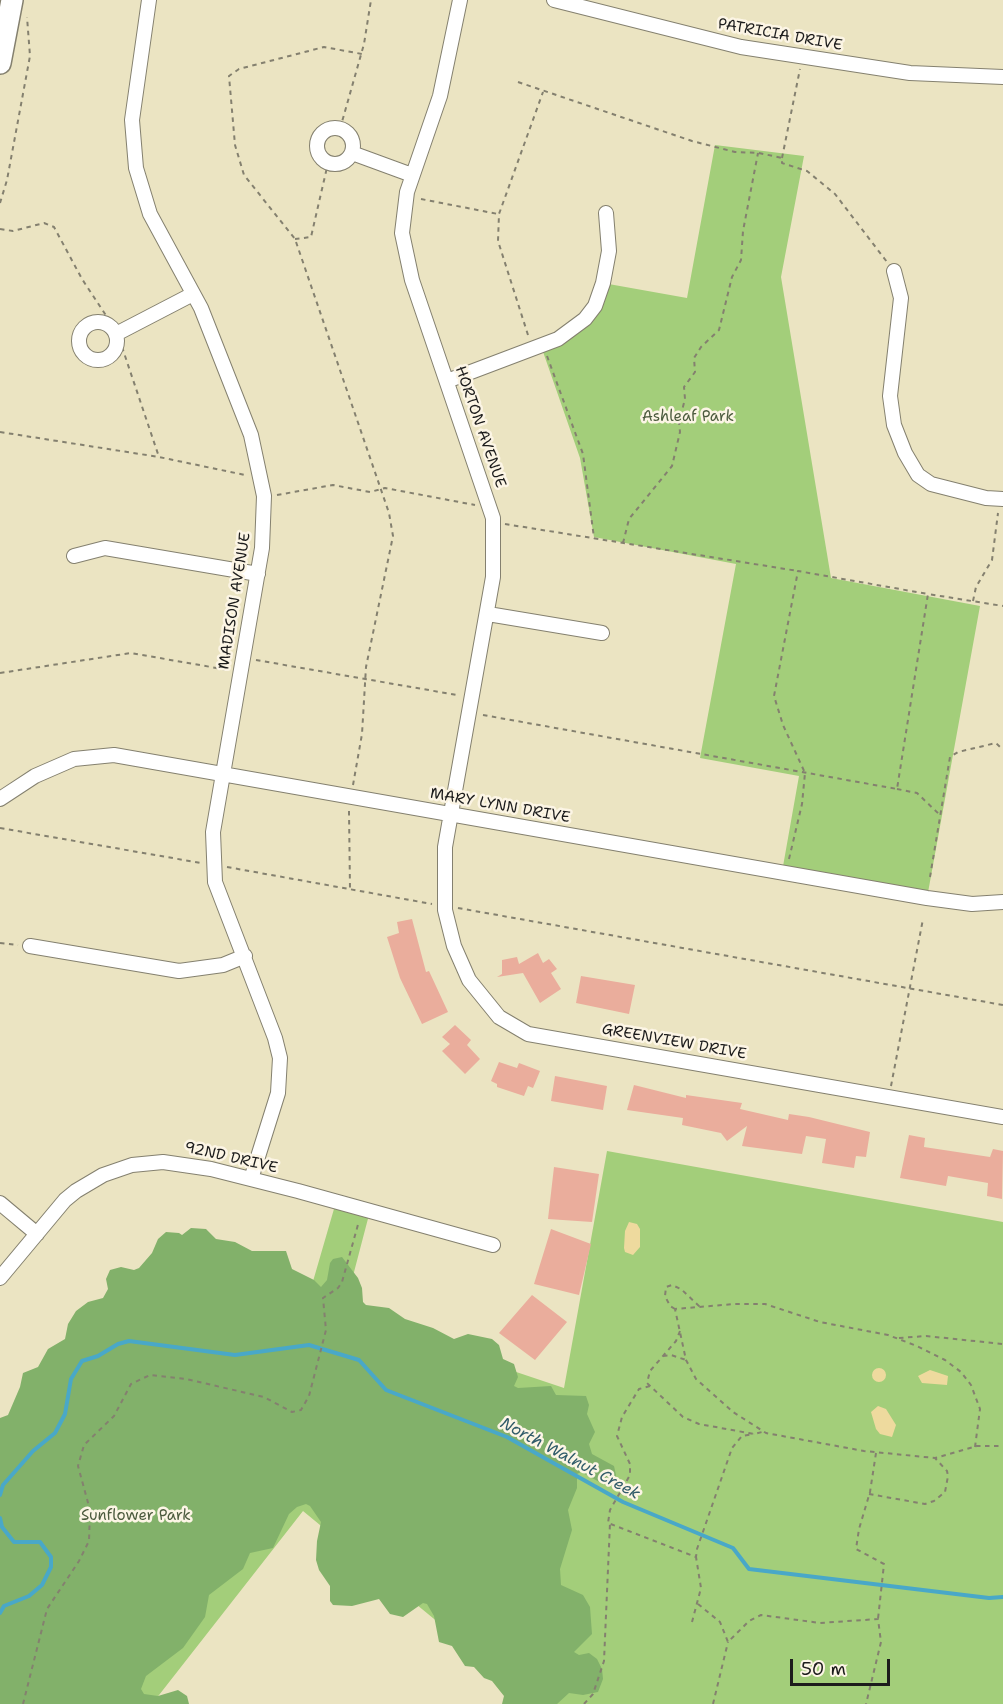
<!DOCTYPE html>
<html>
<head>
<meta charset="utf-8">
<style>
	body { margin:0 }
	#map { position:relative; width:1003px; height:1704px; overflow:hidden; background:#ebe4c2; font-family:"Shantell Sans",sans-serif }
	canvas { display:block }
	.scale { position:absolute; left:790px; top:1659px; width:100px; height:27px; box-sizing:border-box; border:3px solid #1c1c1c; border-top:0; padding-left:8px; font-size:18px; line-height:21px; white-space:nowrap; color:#1c1c1c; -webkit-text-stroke:4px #fcf5e5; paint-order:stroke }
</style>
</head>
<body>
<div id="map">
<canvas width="1003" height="1704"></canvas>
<div class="scale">50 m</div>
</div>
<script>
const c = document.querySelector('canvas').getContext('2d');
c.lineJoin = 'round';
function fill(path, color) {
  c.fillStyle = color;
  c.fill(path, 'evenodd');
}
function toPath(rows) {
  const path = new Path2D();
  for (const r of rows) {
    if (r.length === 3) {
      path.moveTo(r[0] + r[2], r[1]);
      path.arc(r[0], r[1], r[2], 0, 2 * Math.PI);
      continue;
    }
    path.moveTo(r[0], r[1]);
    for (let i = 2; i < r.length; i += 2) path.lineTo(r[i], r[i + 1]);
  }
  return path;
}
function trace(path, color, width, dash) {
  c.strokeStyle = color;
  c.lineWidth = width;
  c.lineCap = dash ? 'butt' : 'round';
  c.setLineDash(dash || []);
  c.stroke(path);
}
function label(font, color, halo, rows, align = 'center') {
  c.font = font + ' "Shantell Sans",sans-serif';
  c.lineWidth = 5;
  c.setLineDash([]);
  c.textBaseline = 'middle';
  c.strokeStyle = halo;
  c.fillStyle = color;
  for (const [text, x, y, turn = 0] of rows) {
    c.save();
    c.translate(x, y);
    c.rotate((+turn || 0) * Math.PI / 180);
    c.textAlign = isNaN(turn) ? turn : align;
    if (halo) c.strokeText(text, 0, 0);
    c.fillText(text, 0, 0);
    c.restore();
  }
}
fill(toPath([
	[715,145,804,156,781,277,831,578,980,606,927,898,782,872,799,776,700,758,736,564,594,537,580,458,541,346,573,331,603,283,687,298],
	[607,1151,1003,1222,1003,1704,509,1704,513,1684,303,1511,152,1704,0,1704,0,1472,307,1302,336,1202,370,1211,343,1314,564,1388]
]), '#a3ce7a');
fill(toPath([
	[191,1228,206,1229,216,1239,235,1242,252,1251,286,1251,292,1269,314,1280,321,1287,327,1280,330,1263,333,1259,342,1257,358,1278,362,1288,363,1302,366,1305,389,1308,405,1319,433,1328,454,1339,468,1334,492,1339,499,1345,503,1359,514,1364,518,1377,514,1386,518,1388,551,1386,556,1395,586,1396,589,1405,587,1414,595,1432,589,1444,592,1454,614,1466,616,1475,614,1484,605,1485,581,1472,577,1474,577,1488,568,1510,572,1530,560,1569,561,1585,583,1595,590,1607,592,1634,574,1652,579,1655,589,1653,597,1659,602,1669,603,1679,598,1692,583,1695,569,1693,557,1704,502,1704,504,1696,492,1681,484,1678,474,1667,465,1666,452,1646,439,1642,434,1616,427,1604,423,1603,403,1617,390,1614,379,1599,352,1606,333,1605,330,1601,330,1586,319,1570,316,1560,317,1541,321,1522,310,1506,306,1504,297,1507,289,1514,273,1548,250,1553,243,1569,209,1595,205,1617,183,1648,146,1676,141,1689,144,1694,158,1696,178,1690,187,1696,189,1704,0,1704,0,1418,8,1415,20,1387,23,1373,38,1367,48,1349,65,1339,68,1324,76,1311,88,1302,103,1298,108,1289,106,1279,110,1270,121,1267,134,1270,139,1268,152,1253,158,1239,166,1232,179,1233,182,1235]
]), '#82b16a');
fill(toPath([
	[629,1222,637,1224,640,1229,640,1247,633,1255,625,1252,624,1248,625,1231],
	[879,1375,7],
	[930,1370,948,1376,947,1385,922,1383,918,1376],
	[878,1406,886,1409,896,1425,892,1437,880,1434,876,1429,871,1412]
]), '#eeda9e');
trace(toPath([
	[0,1495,3,1485,33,1451,55,1433,65,1414,71,1379,82,1361,98,1356,118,1344,129,1341,235,1355,309,1345,359,1360,386,1390,507,1437,623,1502,733,1548,749,1569,989,1598,1003,1597],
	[0,1518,2,1527,14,1542,40,1542,51,1557,51,1567,42,1585,29,1596,4,1606,0,1613]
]), '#49a8c8', 4);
fill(toPath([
	[412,919,426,972,429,971,448,1012,422,1024,400,978,387,937,399,933,397,922],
	[538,953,543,963,549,959,557,969,551,973,561,989,540,1003,523,973,497,977,502,974,502,960,517,957,519,964],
	[581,976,635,985,629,1014,576,1003],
	[455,1025,471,1040,467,1045,480,1059,465,1074,442,1051,450,1044,442,1037],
	[499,1062,517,1068,519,1063,540,1071,533,1088,528,1086,524,1096,497,1087,497,1084,491,1081],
	[555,1076,607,1086,603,1110,551,1101],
	[634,1085,686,1098,686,1095,742,1103,740,1109,788,1120,789,1114,809,1117,870,1132,866,1157,856,1156,854,1168,822,1163,826,1139,806,1136,802,1154,742,1146,747,1126,727,1141,721,1133,682,1125,683,1118,627,1110],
	[909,1135,925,1138,924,1147,990,1157,993,1149,1003,1151,1002,1199,987,1196,988,1183,948,1176,946,1186,900,1178],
	[554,1167,599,1174,592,1222,548,1219],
	[551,1229,591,1244,579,1295,534,1284],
	[532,1295,567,1322,535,1360,499,1333]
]), '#eaad9c');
const minor = toPath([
	[149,0,132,120,136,168,150,214,201,308,251,435,264,496,262,548,213,832,215,882,275,1038,280,1058,278,1093,251,1179],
	[460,0,440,96,407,192,402,233,412,280,493,518,493,577,445,847,445,910,454,946,469,980,499,1017,528,1034,1003,1117],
	[554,0,741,47,910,73,1003,77],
	[335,146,18],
	[352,153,412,175],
	[894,271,901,298,890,396,894,425,905,453,918,475,931,484,986,498,1003,499],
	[98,341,19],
	[116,334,193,294],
	[447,381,558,339,585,319,595,306,603,283,609,251,606,213],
	[74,556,105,548,258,574],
	[488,614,602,633],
	[0,799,35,776,74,759,114,755,927,898,972,904,1003,902],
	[30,946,179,971,223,965,245,956],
	[0,1203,37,1234],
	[0,1278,65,1200,76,1191,103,1175,132,1165,163,1162,211,1169,298,1191,493,1245]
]);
const primary = toPath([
	[0,63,12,0]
]);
trace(minor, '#84806f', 16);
trace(primary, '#84806f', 24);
trace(toPath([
	[518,82,692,141,735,152,759,153,782,158,782,163,807,171,835,194,887,262],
	[340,129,364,44,371,0],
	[782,158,800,69],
	[421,199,498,214],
	[0,203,7,180,30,56,27,17],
	[0,229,13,231,44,223,54,227,82,279,111,323],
	[295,239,311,237,328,163],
	[528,335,498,241,499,214,543,92],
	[122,347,159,457],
	[547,356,583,454,594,538],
	[0,432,159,457,245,475],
	[277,495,333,485,370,492,385,488,475,505],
	[505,524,798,571],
	[623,543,629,519,672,466,680,432,679,422,685,399,684,387,695,372,694,358,701,347,719,330,732,277,741,260,743,231,758,153],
	[973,601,976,587,992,560,998,513],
	[256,660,457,695],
	[0,673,131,653,228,670],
	[483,715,897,789,928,594,1003,606],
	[353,785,362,734,366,667,393,536,389,513,295,239,244,175,235,145,229,76,239,69,324,47,362,54],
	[897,789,917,793,941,816],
	[349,811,350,889],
	[0,828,201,863],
	[789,859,802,804,805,773,783,725,774,696,798,571,928,594],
	[227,867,432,904],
	[930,877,950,757,958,752,996,743,1003,750],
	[458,908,1003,1005],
	[0,943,18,945],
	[891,1086,923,919],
	[675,1309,670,1306,665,1296,666,1287,672,1285,681,1289,700,1307],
	[680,1331,676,1341,650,1371,647,1383,683,1417,699,1424,754,1434,762,1432],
	[899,1338,926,1336,1003,1344],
	[663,1356,671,1355,686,1360],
	[650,1386,639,1389,622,1417,617,1436,630,1464,630,1475,610,1510,608,1523,696,1557,697,1549,732,1448,742,1436,754,1434],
	[975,1447,980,1409,971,1385,961,1372,945,1360,917,1346,888,1335,820,1322,765,1304,734,1304,675,1309,686,1360,696,1379,733,1412,766,1433,864,1451,935,1458,977,1446,1003,1446],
	[876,1453,870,1492,859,1529,856,1549,884,1564,878,1619],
	[869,1494,925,1504,934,1501,945,1492,948,1476,947,1471,935,1458],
	[698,1604,720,1622,728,1642,749,1621,761,1615,820,1623,878,1619,881,1642,866,1704],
	[692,1622,701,1588,696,1557],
	[23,1704,47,1609,79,1561,89,1541,90,1510,78,1466,84,1445,114,1416,131,1384,150,1375,186,1379,264,1397,292,1412,301,1410,309,1396,326,1330,323,1298,338,1288,342,1282,359,1221],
	[584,1704,593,1694,604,1661,610,1523],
	[713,1704,728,1642]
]), '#84806f', 2, [4.5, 4.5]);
trace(minor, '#fff', 14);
trace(primary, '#fff', 21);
label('15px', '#1c1c1c', '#fcf5e5', [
	["PATRICIA DRIVE",780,35,10],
	["HORTON AVENUE",480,427,71],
	["MADISON AVENUE",235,601,-81],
	["MARY LYNN DRIVE",500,806,10],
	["GREENVIEW DRIVE",674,1042,10],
	["92ND DRIVE",231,1158,13]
]);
label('15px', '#4b5a3d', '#fcf5e5', [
	["Ashleaf Park",688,417],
	["Sunflower Park",136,1516]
]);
label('italic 16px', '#305b69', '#fcf5e5', [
	["North Walnut Creek",570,1459,28]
]);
</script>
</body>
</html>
